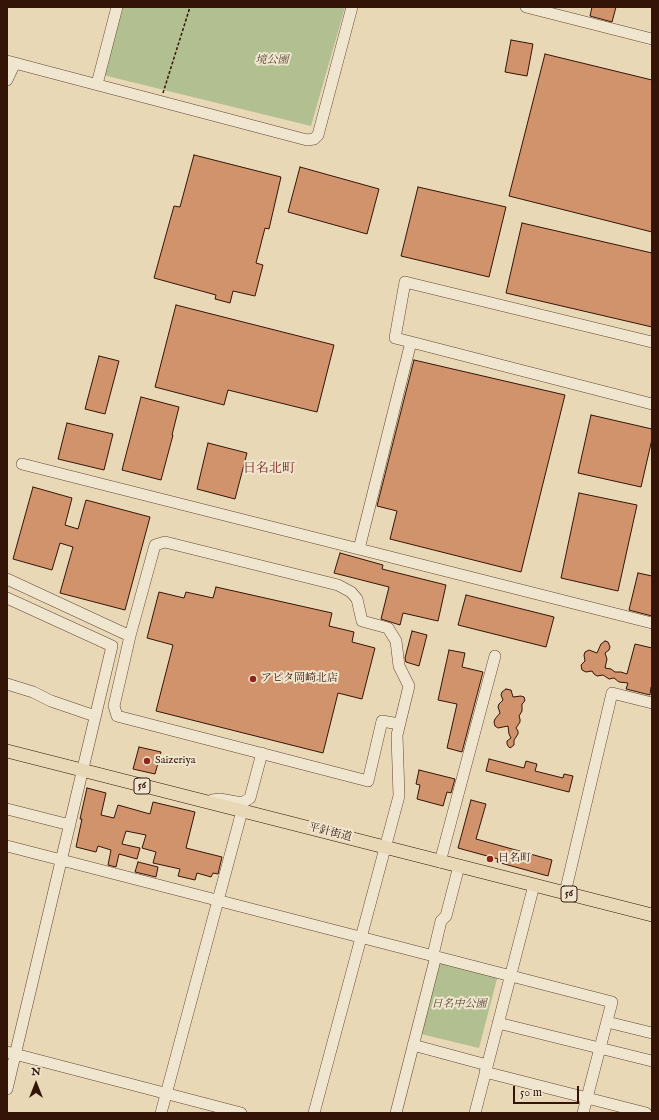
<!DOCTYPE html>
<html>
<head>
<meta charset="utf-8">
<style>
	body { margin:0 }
	#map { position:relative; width:659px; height:1120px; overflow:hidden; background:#e8d8b6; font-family:"IM FELL English",serif }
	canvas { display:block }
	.frame { position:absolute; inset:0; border:8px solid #351408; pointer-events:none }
	.north { position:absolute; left:16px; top:1064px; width:40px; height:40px; -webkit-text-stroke:3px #f0e6d0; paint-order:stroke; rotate:0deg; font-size:11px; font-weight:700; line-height:16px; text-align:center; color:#351408 }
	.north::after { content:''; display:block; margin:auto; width:14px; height:18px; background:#351408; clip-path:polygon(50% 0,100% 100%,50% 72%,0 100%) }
	.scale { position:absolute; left:513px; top:1086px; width:66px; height:18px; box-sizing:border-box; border:2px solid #351408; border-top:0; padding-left:5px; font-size:12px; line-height:14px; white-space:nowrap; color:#351408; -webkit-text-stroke:3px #f0e6d0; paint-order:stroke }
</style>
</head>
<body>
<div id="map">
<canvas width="659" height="1120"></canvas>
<div class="frame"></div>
<div class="north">N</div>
<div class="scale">50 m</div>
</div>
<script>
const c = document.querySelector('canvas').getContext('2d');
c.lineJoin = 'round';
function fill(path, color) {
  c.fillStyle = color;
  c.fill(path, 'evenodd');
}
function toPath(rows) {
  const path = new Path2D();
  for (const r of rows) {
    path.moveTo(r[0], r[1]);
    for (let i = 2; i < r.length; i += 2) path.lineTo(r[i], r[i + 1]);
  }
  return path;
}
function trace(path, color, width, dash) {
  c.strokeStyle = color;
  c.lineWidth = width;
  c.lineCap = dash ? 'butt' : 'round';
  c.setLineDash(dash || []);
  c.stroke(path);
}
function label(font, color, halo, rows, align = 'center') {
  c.font = font + ' "IM FELL English","Noto Serif JP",serif';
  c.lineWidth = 4;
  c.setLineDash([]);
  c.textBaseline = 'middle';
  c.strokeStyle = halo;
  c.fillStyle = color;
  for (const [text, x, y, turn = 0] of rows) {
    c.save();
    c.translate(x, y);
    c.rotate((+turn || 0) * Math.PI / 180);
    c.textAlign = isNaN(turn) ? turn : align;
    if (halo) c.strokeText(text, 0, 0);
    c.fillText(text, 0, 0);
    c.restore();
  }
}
fill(toPath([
	[123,7,345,7,311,126,103,75],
	[440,961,498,975,479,1048,421,1034]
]), '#b2bf91');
const building = toPath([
	[592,7,616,7,612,22,590,16,592,7],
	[511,40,533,44,527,76,505,72,511,40],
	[545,54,652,80,652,232,509,196,545,54],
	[194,155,281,177,269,229,265,228,256,263,263,265,255,296,233,291,230,303,215,299,216,295,154,278,174,206,180,207,194,155],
	[300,167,379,189,367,234,288,212,300,167],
	[418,187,506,207,489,277,401,256,418,187],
	[522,223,652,253,652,327,506,293,522,223],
	[176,305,334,345,317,412,228,390,224,405,155,387,176,305],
	[99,356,119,361,105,414,85,409,99,356],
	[414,360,565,395,521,572,390,539,397,511,377,506,414,360],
	[141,397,179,407,172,435,173,435,161,480,122,470,141,397],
	[591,415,652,429,652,439,641,487,578,473,591,415],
	[67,423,113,434,104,470,58,459,67,423],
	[208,443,247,453,235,499,197,489,208,443],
	[33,487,72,498,65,525,78,529,86,500,150,517,125,610,60,593,73,547,60,543,52,570,13,559,33,487],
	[579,493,637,505,618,591,561,578,579,493],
	[340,553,383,565,382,569,446,585,438,621,403,613,400,625,381,619,389,587,334,573,340,553],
	[638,573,652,576,652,616,629,610,638,573],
	[216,587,332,613,329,626,354,632,352,642,375,648,362,699,338,693,323,753,156,711,173,645,147,638,159,592,184,598,186,592,213,598,216,587],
	[466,595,554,617,546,647,458,625,466,595],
	[412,631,427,635,419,666,406,662,405,658,412,631],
	[605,641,608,642,610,647,609,650,605,653,607,659,605,668,611,669,615,672,621,672,627,674,635,644,652,648,652,688,651,687,650,695,626,689,628,683,619,682,614,678,609,679,603,675,597,676,594,674,592,671,586,672,582,670,581,665,585,661,584,655,585,652,589,650,597,653,601,644,605,641],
	[449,650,465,653,462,667,483,672,462,752,447,748,457,704,438,700,449,650],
	[506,689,511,690,513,697,521,696,524,697,525,700,524,702,522,704,522,711,519,716,520,719,520,722,516,728,518,731,518,734,514,740,514,745,510,748,508,746,507,744,507,741,511,738,509,734,508,726,498,728,495,726,494,722,495,719,500,713,498,707,499,704,503,700,501,695,502,692,506,689],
	[139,747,161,752,155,774,133,769,139,747],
	[489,759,524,768,526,761,537,764,535,771,563,778,564,774,573,776,569,792,486,771,489,759],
	[419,770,455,779,451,793,447,792,443,806,417,799,420,785,416,784,419,770],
	[87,788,106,793,101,815,114,818,118,805,150,814,153,802,195,812,186,848,222,857,218,874,213,873,211,877,197,873,195,880,178,876,180,869,153,863,156,852,142,848,146,835,126,831,122,844,140,848,137,859,119,854,116,867,108,865,111,850,98,846,96,852,76,847,82,819,80,819,87,788],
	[471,800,486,804,476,839,552,860,548,876,497,862,498,859,458,848,471,800],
	[138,862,158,867,156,877,135,872,138,862]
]);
fill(building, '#d0936c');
trace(building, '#351408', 1);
const minor = toPath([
	[526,7,652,39],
	[7,61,307,140,314,139,318,135,352,7],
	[7,80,15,63],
	[97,84,117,7],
	[411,342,652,404],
	[22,464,652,623],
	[359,549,411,342,395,338,405,282,652,342],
	[7,579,130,636,114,706,117,716,368,781,382,721,399,724],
	[7,598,112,646,7,1089],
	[130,636,155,545,165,542,338,585,351,592,357,599,362,621,388,628,396,641,399,666,409,686,397,735,399,796,314,1113],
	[7,684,33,692,51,701,95,716],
	[212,800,220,799,242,803,250,798,262,753],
	[7,809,70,825],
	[7,846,612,1002,583,1113],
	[440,862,495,656],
	[565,893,612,693,652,703],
	[433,955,441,921,446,916,459,866],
	[607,1022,652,1033],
	[498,1023,652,1061],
	[413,1045,487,1065],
	[7,1052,241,1113],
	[485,1072,646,1113],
	[161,1113,242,811],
	[396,1113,436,956],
	[475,1113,534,885]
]);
const major = toPath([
	[7,751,652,915]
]);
trace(minor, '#624534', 12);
trace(major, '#351408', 14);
trace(toPath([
	[163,93,190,7]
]), '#351408', 1.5, [3, 2]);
trace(minor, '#f0e6d0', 11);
trace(major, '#e8d8b6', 13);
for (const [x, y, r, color] of [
	[253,679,4,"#8f2418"],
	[147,761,4,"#8f2418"],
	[490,859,4,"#8f2418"]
]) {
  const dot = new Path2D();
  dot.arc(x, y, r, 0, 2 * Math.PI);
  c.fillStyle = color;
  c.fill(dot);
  trace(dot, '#f0e6d0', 1.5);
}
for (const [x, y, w] of [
	[142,786,16],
	[569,894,16]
]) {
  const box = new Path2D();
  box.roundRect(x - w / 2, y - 8, w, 16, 3);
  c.fillStyle = '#f0e6d0';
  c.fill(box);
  trace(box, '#351408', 1);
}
label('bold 10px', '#351408', null, [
	["56",142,786],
	["56",569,894]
]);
label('italic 11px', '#5a4731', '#f0e6d0', [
	["境公園",272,61],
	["日名中公園",459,1005]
]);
label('11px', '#351408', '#f0e6d0', [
	["アピタ岡崎北店",261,679],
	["Saizeriya",155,761],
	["日名町",498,859]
], 'left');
label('11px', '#351408', '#f0e6d0', [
	["平針街道",330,833,14]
]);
label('13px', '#7a1f14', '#f0e6d0', [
	["日名北町",269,469]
]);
</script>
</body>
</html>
